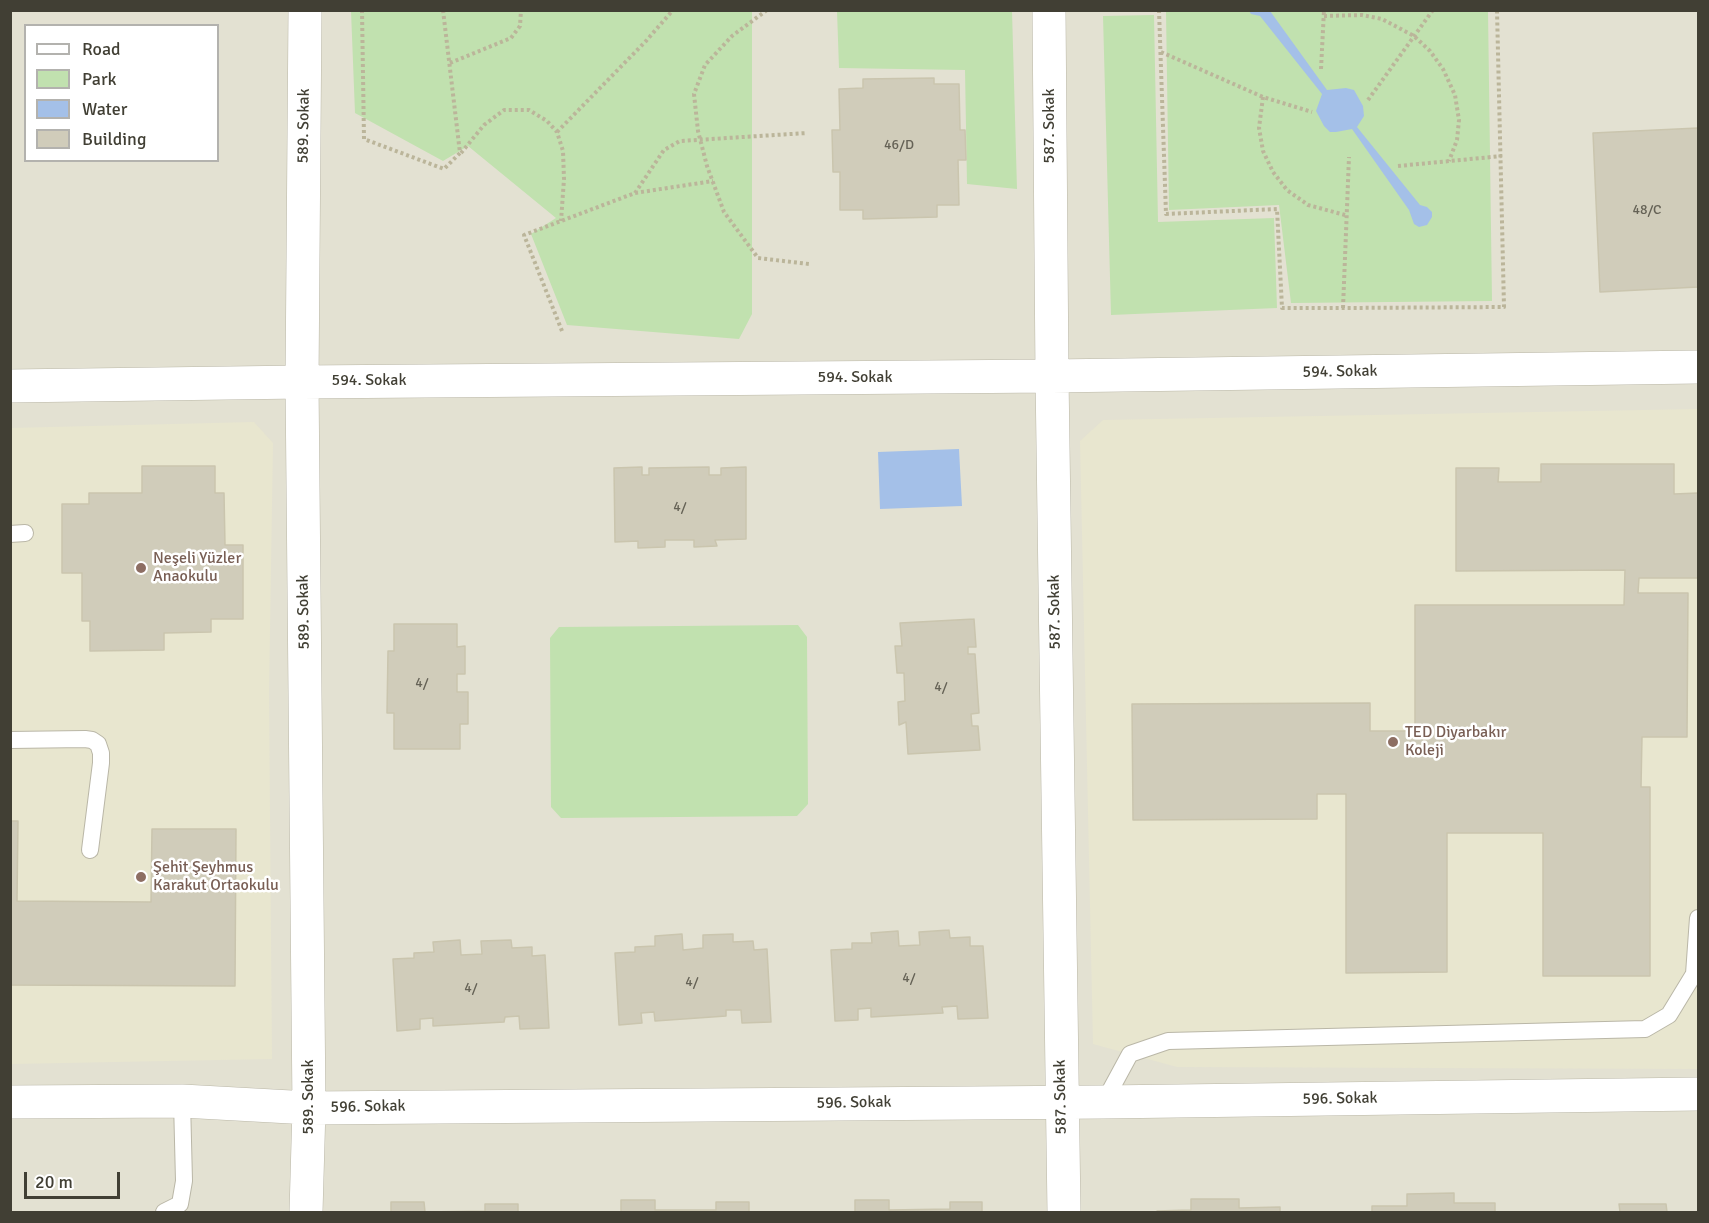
<!DOCTYPE html>
<html>
<head>
<meta charset="utf-8">
<style>
	body { margin:0 }
	#map { position:relative; width:1709px; height:1223px; overflow:hidden; background:#f0efe4; font-family:Signika,sans-serif }
	canvas { display:block }
	.frame { position:absolute; inset:0; border:12px solid #413f34; pointer-events:none }
	.legend { position:absolute; left:24px; top:24px; width:195px; height:138px; box-sizing:border-box; background:#fff; border:2px solid #b3b2ae; margin:0; padding:8px 10px; list-style:none; font-size:18px; color:#413f34 }
	.legend li { display:flex; align-items:center; gap:12px; height:30px }
	.legend b { width:30px; border:2px solid #b3b2ae }
	.scale { position:absolute; left:24px; top:1172px; width:96px; height:27px; box-sizing:border-box; border:3px solid #413f34; border-top:0; padding-left:8px; font-size:18px; line-height:21px; white-space:nowrap; color:#413f34; -webkit-text-stroke:4px #fff; paint-order:stroke }
</style>
</head>
<body>
<div id="map">
<canvas width="1709" height="1223"></canvas>
<div class="frame"></div>
<ul class="legend">
<li><b style="height:8px;background:#fff"></b>Road</li>
<li><b style="height:16px;background:#c1e1af"></b>Park</li>
<li><b style="height:16px;background:#a4c0e8"></b>Water</li>
<li><b style="height:16px;background:#d0ccba"></b>Building</li>
</ul>
<div class="scale">20 m</div>
</div>
<script>
const c = document.querySelector('canvas').getContext('2d');
c.lineJoin = 'round';
function fill(path, color) {
  c.fillStyle = color;
  c.fill(path, 'evenodd');
}
function toPath(rows) {
  const path = new Path2D();
  for (const r of rows) {
    path.moveTo(r[0], r[1]);
    for (let i = 2; i < r.length; i += 2) path.lineTo(r[i], r[i + 1]);
  }
  return path;
}
function trace(path, color, width, dash) {
  c.strokeStyle = color;
  c.lineWidth = width;
  c.lineCap = dash ? 'butt' : 'round';
  c.setLineDash(dash || []);
  c.stroke(path);
}
function label(font, color, halo, rows, align = 'center') {
  c.font = font + ' Signika,sans-serif';
  c.lineWidth = 5;
  c.setLineDash([]);
  c.textBaseline = 'middle';
  c.strokeStyle = halo;
  c.fillStyle = color;
  for (const [text, x, y, turn = 0] of rows) {
    c.save();
    c.translate(x, y);
    c.rotate((+turn || 0) * Math.PI / 180);
    c.textAlign = isNaN(turn) ? turn : align;
    if (halo) c.strokeText(text, 0, 0);
    c.fillText(text, 0, 0);
    c.restore();
  }
}
fill(toPath([
	[10,11,1698,11,1698,1212,11,1212],
	[26,26,218,26,218,160,26,160]
]), '#e3e1d2');
fill(toPath([
	[1698,409,1698,1069,1177,1067,1093,1044,1080,441,1103,420],
	[254,422,273,443,269,692,272,1059,11,1064,10,428]
]), '#e8e6cf');
fill(toPath([
	[351,11,752,11,752,314,739,339,567,325,531,234,556,218,468,146,443,161,355,113],
	[837,11,1012,11,1017,189,967,184,965,70,839,68],
	[1166,11,1488,11,1492,301,1291,303,1279,205,1169,210],
	[1154,15,1158,222,1274,218,1277,308,1111,315,1103,16],
	[798,625,807,637,808,804,797,816,561,818,551,807,550,638,559,627]
]), '#c1e1af');
fill(toPath([
	[1249,11,1270,11,1327,90,1346,88,1354,90,1363,106,1364,116,1357,127,1420,205,1427,207,1432,212,1432,217,1427,225,1419,227,1414,224,1409,210,1352,129,1336,132,1330,132,1324,126,1316,111,1322,94,1260,16,1251,14],
	[959,449,962,506,880,509,878,452]
]), '#a4c0e8');
const building = toPath([
	[934,78,934,84,959,84,960,130,965,130,966,160,958,160,959,205,937,205,937,217,863,219,863,210,840,210,840,172,833,172,832,130,840,130,839,89,863,88,863,79,934,78],
	[1698,128,1698,287,1600,292,1593,133,1698,128],
	[1541,464,1674,464,1674,494,1698,493,1698,578,1639,578,1638,593,1688,593,1687,737,1642,737,1641,787,1650,787,1650,976,1543,976,1543,833,1447,833,1447,972,1346,973,1346,794,1317,794,1317,819,1133,820,1132,704,1370,703,1370,731,1415,731,1415,605,1624,605,1625,570,1456,571,1456,468,1499,468,1498,482,1541,482,1541,464],
	[142,466,215,466,215,493,224,493,225,545,243,545,243,619,211,619,211,632,164,633,164,650,90,651,90,621,82,621,82,573,62,573,62,504,89,504,89,493,142,493,142,466],
	[642,467,642,475,649,475,649,468,709,467,709,475,721,475,721,468,746,467,746,539,715,540,717,546,694,547,694,540,665,540,665,547,638,548,638,541,615,542,614,468,642,467],
	[974,619,976,647,968,647,968,654,975,654,979,713,971,714,972,726,978,726,980,750,908,754,906,722,899,725,898,702,905,701,904,673,897,673,895,646,902,646,900,623,974,619],
	[394,624,457,624,457,647,465,646,465,674,457,674,457,692,468,692,468,724,460,724,460,749,394,749,394,713,387,713,388,651,394,651,394,624],
	[10,821,18,821,17,901,151,902,152,829,236,829,235,986,10,985,10,821],
	[949,930,950,938,970,937,970,946,983,946,988,1018,958,1019,957,1006,942,1007,943,1013,871,1017,871,1008,858,1009,858,1020,835,1021,831,950,852,949,852,943,872,943,871,933,898,931,899,946,920,945,919,932,949,930],
	[682,934,683,950,703,948,703,935,733,934,733,942,753,941,754,950,767,949,771,1022,742,1023,741,1010,726,1010,726,1016,655,1021,654,1012,641,1013,642,1023,619,1025,615,953,635,952,635,947,655,946,655,936,682,934],
	[460,940,461,955,482,954,481,941,511,940,512,948,532,947,532,956,545,955,549,1028,520,1029,519,1016,505,1017,504,1022,433,1026,433,1018,420,1019,420,1029,397,1031,393,959,414,958,414,953,434,952,433,942,460,940],
	[1454,1193,1454,1203,1495,1203,1495,1212,1372,1212,1372,1206,1407,1206,1407,1194,1454,1193],
	[1191,1199,1239,1199,1239,1208,1280,1207,1280,1212,1157,1212,1157,1211,1191,1210,1191,1199],
	[621,1200,655,1200,655,1210,716,1210,716,1202,749,1202,749,1212,621,1212,621,1200],
	[855,1200,889,1200,889,1210,950,1209,950,1202,982,1202,982,1212,855,1212,855,1200],
	[391,1202,424,1202,425,1212,485,1211,485,1204,518,1204,518,1212,391,1212,391,1202],
	[1619,1204,1666,1204,1667,1212,1620,1212,1619,1204]
]);
fill(building, '#d0ccba');
trace(building, '#cac5ae', 1.5);
const lane = toPath([
	[10,534,25,533],
	[10,740,85,739,92,740,98,744,101,753,101,763,90,850],
	[1104,1102,1130,1054,1168,1041,1645,1029,1669,1015,1694,974,1698,918],
	[164,1212,180,1204,184,1181,182,1101]
]);
const street = toPath([
	[305,10,302,382,309,1108,306,1212],
	[1049,10,1052,376,1064,1212],
	[10,386,302,382,1052,376,1698,367],
	[10,1102,182,1101,309,1108,1104,1102,1698,1094]
]);
trace(lane, '#bab7a7', 18);
trace(street, '#bab7a7', 34);
trace(toPath([
	[362,10,364,139,444,169,460,153,443,10],
	[767,10,732,36,705,65,694,94,698,131,707,166,724,212,758,258,809,264],
	[1159,10,1166,214,1277,209,1282,308,1343,308,1504,307,1497,10],
	[1324,16,1362,15,1382,19,1414,36,1430,51,1443,69,1455,95,1459,120,1457,140,1449,161],
	[1161,52,1263,97,1312,112],
	[450,63,511,38,520,26,521,10],
	[1321,69,1324,10],
	[1263,97,1259,128,1263,151,1273,172,1287,190,1308,205,1345,215],
	[1368,100,1433,10],
	[557,132,646,41,673,10],
	[461,153,484,125,504,110,529,110,547,121,557,132,563,151,564,179,561,221],
	[1398,166,1502,156],
	[635,193,664,150,680,141,807,133],
	[1343,308,1349,157],
	[562,331,524,235,635,193,713,181]
]), '#bbb59a', 4, [3, 3]);
trace(lane, '#fff', 16);
trace(street, '#fff', 33);
for (const [x, y, r, color] of [
	[141,568,6,"#8d6e63"],
	[1393,742,6,"#8d6e63"],
	[141,877,6,"#8d6e63"]
]) {
  const dot = new Path2D();
  dot.arc(x, y, r, 0, 2 * Math.PI);
  c.fillStyle = color;
  c.fill(dot);
  trace(dot, '#fff', 2);
}
label('14px', '#656256', null, [
	["46/D",899,145],
	["48/C",1647,210],
	["4/",680,507],
	["4/",422,683],
	["4/",941,687],
	["4/",909,978],
	["4/",692,982],
	["4/",471,988]
]);
label('16px', '#413f34', '#fff', [
	["589. Sokak",304,126,-89],
	["587. Sokak",1050,126,-90],
	["594. Sokak",1340,372,-1],
	["594. Sokak",855,378],
	["594. Sokak",369,381],
	["589. Sokak",304,612,-91],
	["587. Sokak",1055,612,-91],
	["589. Sokak",309,1097,-90],
	["587. Sokak",1061,1097,-91],
	["596. Sokak",1340,1099,-1],
	["596. Sokak",854,1103,-1],
	["596. Sokak",368,1107,-1]
]);
label('16px', '#785e54', '#fff', [
	["Neşeli Yüzler",153,559],
	["Anaokulu",153,577],
	["TED Diyarbakır",1405,733],
	["Koleji",1405,751],
	["Şehit Şeyhmus",153,868],
	["Karakut Ortaokulu",153,886]
], 'left');
</script>
</body>
</html>
